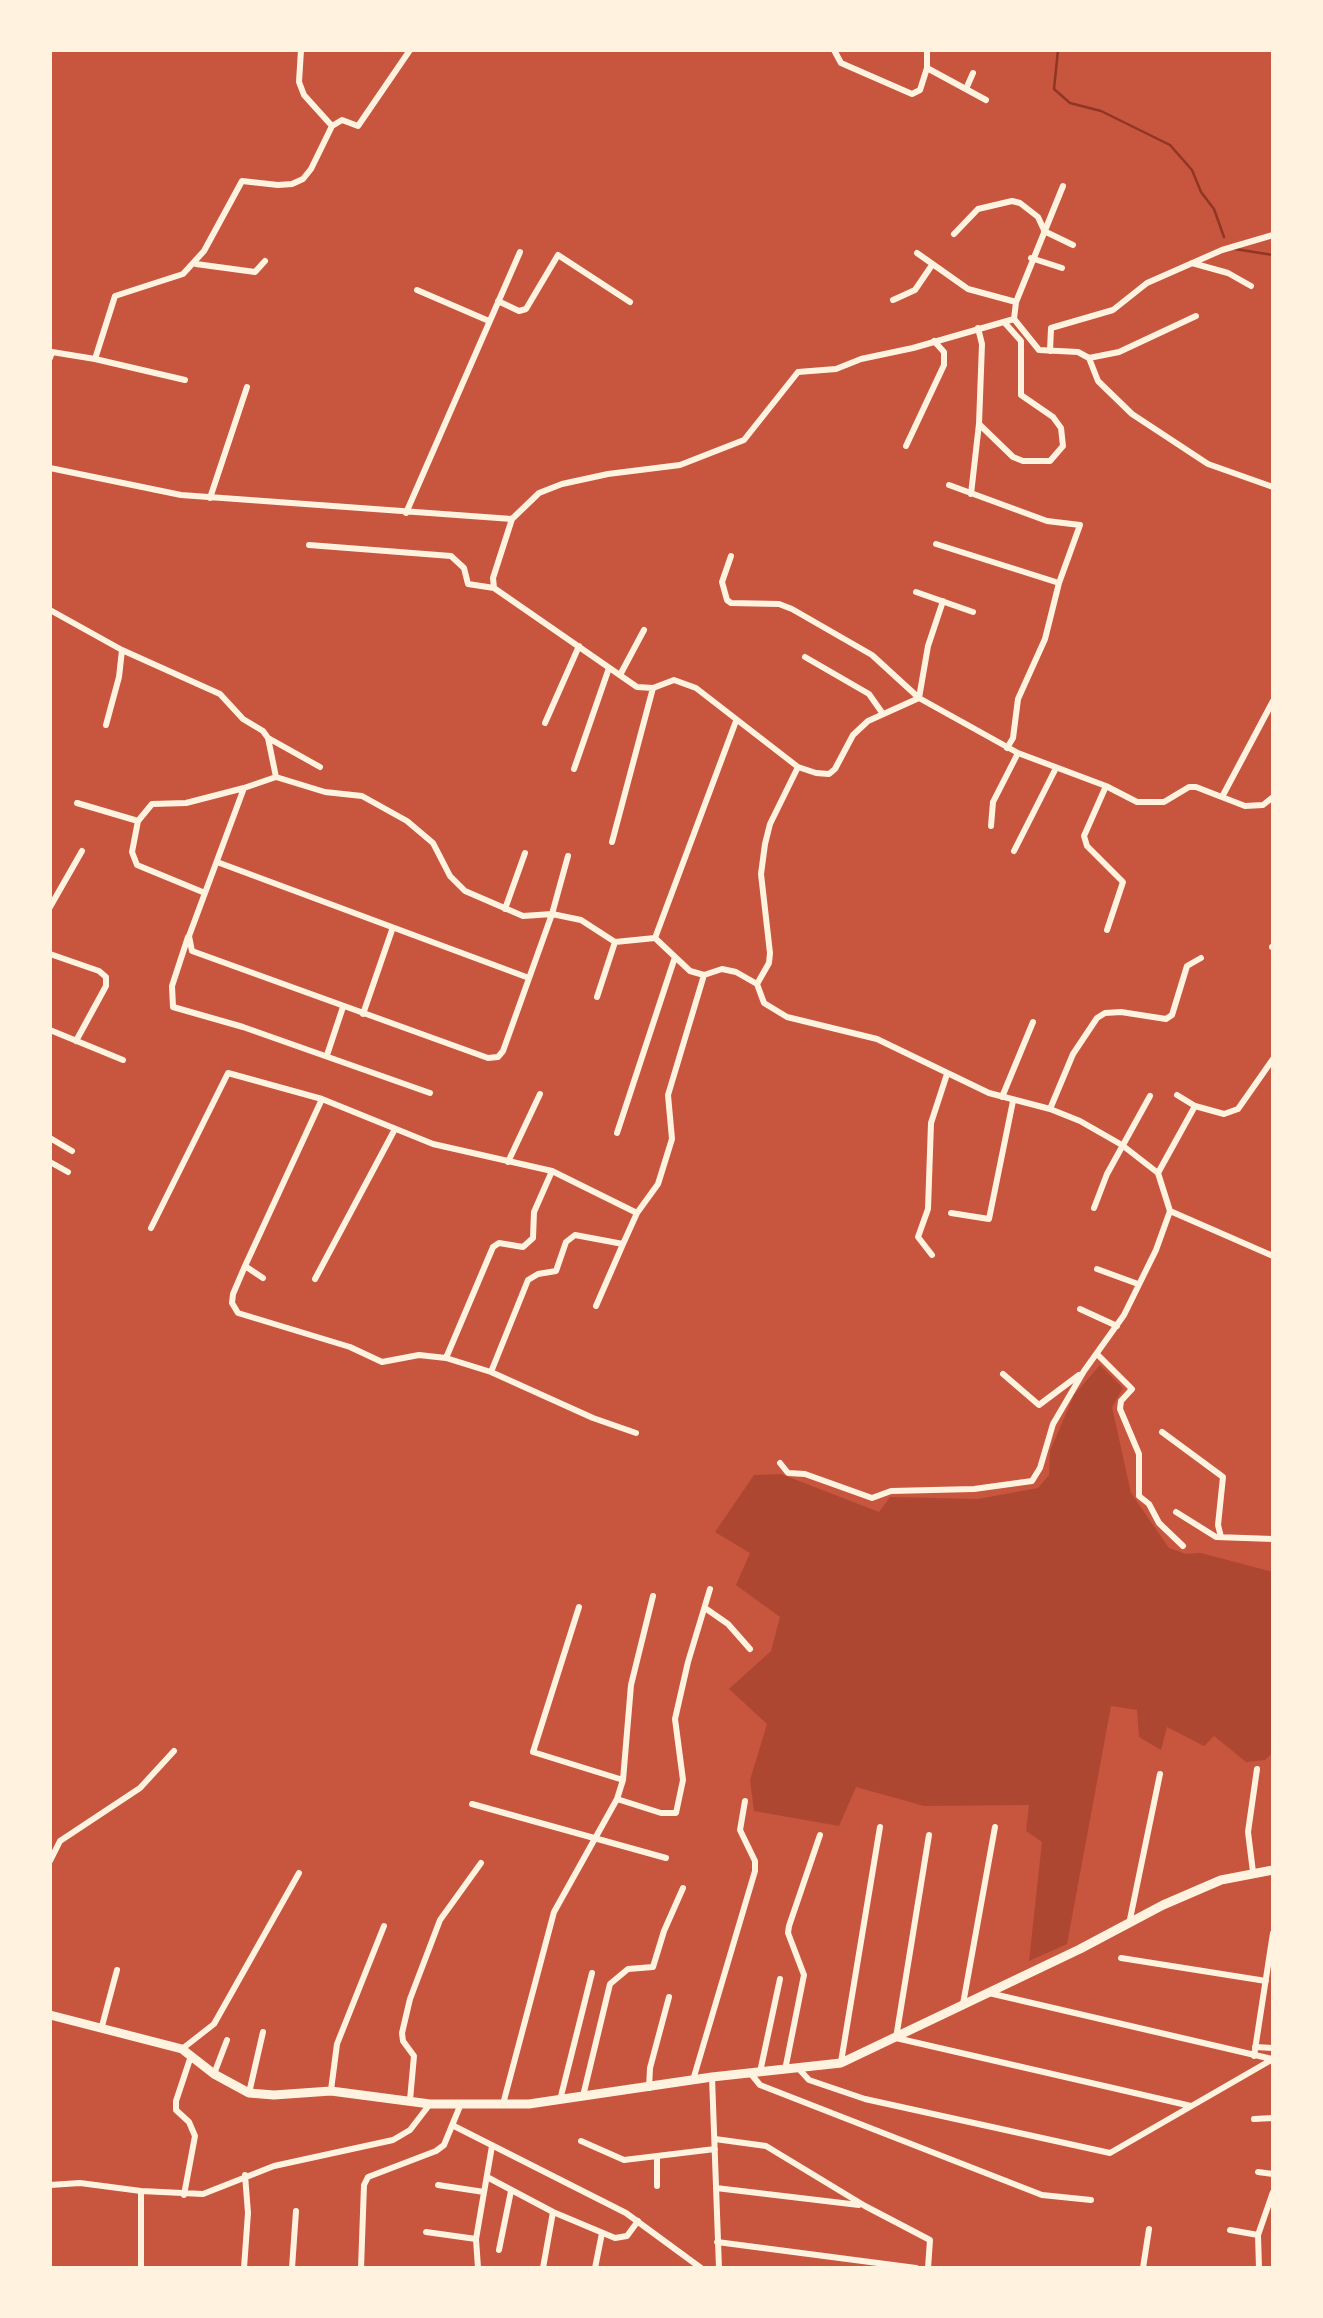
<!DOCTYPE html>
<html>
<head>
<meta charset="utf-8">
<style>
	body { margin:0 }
	#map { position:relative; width:1323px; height:2318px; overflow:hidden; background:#c8553d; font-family:"Space Grotesk",sans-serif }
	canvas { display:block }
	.frame { position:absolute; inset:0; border:52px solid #fff3e0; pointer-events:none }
</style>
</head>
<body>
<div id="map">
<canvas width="1323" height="2318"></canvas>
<div class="frame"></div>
</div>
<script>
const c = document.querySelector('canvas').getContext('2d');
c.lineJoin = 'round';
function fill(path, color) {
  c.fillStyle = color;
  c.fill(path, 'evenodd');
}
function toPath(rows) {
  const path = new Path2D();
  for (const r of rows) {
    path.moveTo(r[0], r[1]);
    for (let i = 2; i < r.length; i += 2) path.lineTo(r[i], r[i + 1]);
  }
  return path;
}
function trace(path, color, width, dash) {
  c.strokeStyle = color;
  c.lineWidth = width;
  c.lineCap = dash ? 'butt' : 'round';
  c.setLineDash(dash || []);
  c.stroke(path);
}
fill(toPath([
	[1100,1365,1123,1388,1112,1407,1131,1493,1169,1548,1186,1554,1201,1553,1273,1572,1273,1752,1265,1760,1246,1762,1214,1736,1204,1746,1167,1727,1161,1750,1139,1737,1137,1710,1111,1706,1067,1944,1029,1961,1042,1842,1026,1831,1029,1805,924,1806,856,1787,839,1826,754,1811,750,1780,767,1724,729,1689,771,1651,780,1617,736,1585,750,1553,715,1532,754,1475,781,1474,879,1512,890,1497,978,1499,1038,1488,1049,1475,1050,1451,1074,1395]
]), '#ae4732');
trace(toPath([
	[1058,50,1054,89,1070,103,1101,111,1170,145,1192,170,1201,192,1214,209,1224,237],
	[1235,249,1273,255]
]), '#8f3625', 2.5);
trace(toPath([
	[301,50,299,82,304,95,332,126],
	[834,50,841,63,912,94,920,90,927,68],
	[927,50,927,68,986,100],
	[966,89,973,73],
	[1063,186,1016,302,1014,319,1039,350,1078,352,1089,358],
	[1044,231,1073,245],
	[954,234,978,209,1012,201,1020,203,1038,217,1044,230],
	[917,253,968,289,1016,302],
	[1031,258,1062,268],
	[1192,263,1228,273,1251,286],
	[196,264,255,272,265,261],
	[417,290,489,321],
	[893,300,915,290,932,265],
	[498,301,519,311,526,309,558,255,630,302],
	[1050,351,1051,328,1113,310,1147,283,1222,250,1273,235],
	[50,358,52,352,95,359,115,296,183,274,204,251,242,181,278,185,292,184,303,179,311,169,332,126,342,120,358,126,410,50],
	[1089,358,1098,381,1132,414,1208,464,1273,487],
	[1089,358,1119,352,1196,316],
	[95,359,185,380],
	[979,424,1013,457,1023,461,1050,461,1063,446,1061,428,1053,417,1021,395,1021,341,1004,322],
	[906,446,944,365,944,352,934,341],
	[50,468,181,495,512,519],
	[949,485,1047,521,1080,525,1059,583,1045,639,1018,699,1013,738,1007,748],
	[971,494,979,424,982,344,978,328],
	[210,498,247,387],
	[406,513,520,252],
	[936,544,1059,583],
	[309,545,451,556,464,568,468,584,494,588,637,687,653,688,674,680,696,688,798,767,816,773,829,774,835,769,853,735,868,721,919,698,1018,753,1106,786,1137,802,1164,802,1189,787,1196,787,1245,806,1263,805,1273,797],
	[731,556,722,582,727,600,731,603,779,604,792,609,872,655,919,698,928,646,943,601],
	[494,588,493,578,512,519,539,493,562,484,608,474,680,465,744,440,798,372,836,369,861,359,913,348,1014,319],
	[916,592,973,612],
	[50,610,122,650,220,694,243,719,263,731,268,738,276,777,325,792,362,796,407,821,433,843,450,876,465,891,523,916,552,914,581,920,615,942,655,938,690,971,704,975],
	[805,657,869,694,883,714],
	[620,675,644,630],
	[545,723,579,646],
	[106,725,119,677,122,650],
	[270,739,320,767],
	[574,769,609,668],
	[276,777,244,788,189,936,192,951,488,1058,498,1057,503,1051,552,914,568,856],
	[1106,786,1084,836,1087,846,1123,882,1107,930],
	[1222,797,1273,701],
	[77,803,138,821],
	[991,826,993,802,1018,753],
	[612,842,653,688],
	[1014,851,1056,768],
	[217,862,529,978],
	[205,893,137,865,132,852,138,821,152,804,186,803,244,788],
	[50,907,82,851],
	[505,909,525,853],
	[188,937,172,986,173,1007,243,1027,430,1093],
	[655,938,736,721],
	[1272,947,1273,947],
	[50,954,99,971,106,977,106,986,76,1041],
	[704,975,722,969,736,972,757,984,764,1003,787,1017,877,1039,989,1093,1050,1109,1080,1121,1122,1145,1158,1173,1170,1211,1273,1256],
	[757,984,769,963,770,953,761,874,765,844,770,824,798,767],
	[597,997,615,942],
	[363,1014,392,930],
	[50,1030,123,1060],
	[327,1055,343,1007],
	[1177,1095,1195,1106],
	[1002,1097,1033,1022],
	[1050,1109,1073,1054,1097,1018,1105,1013,1121,1012,1166,1019,1172,1015,1187,966,1201,958],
	[617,1133,675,957],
	[50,1138,72,1151],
	[50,1162,68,1172],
	[508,1162,540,1094],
	[552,1171,534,1212,533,1238,523,1247,499,1243,493,1247,446,1358,491,1372,593,1418,636,1433],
	[1158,1173,1195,1106,1224,1114,1238,1109,1273,1059],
	[1094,1208,1107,1174,1150,1096],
	[951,1213,989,1219,1013,1101],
	[151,1228,228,1073,322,1099,433,1144,552,1171,637,1213],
	[932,1255,918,1237,928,1209,931,1123,947,1074],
	[245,1266,233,1294,232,1303,238,1313,350,1347,382,1362,419,1355,446,1358],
	[1097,1269,1138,1284],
	[263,1278,245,1266,322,1099],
	[315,1279,395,1129],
	[596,1306,623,1244],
	[1080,1309,1117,1326],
	[1097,1354,1132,1389,1121,1401,1120,1409,1139,1454,1139,1496,1149,1504,1159,1523,1183,1546],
	[491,1372,528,1280,538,1274,556,1271,566,1242,575,1235,623,1244,637,1213,658,1184,672,1139,668,1095,704,975],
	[1003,1374,1039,1405,1079,1375],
	[1162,1432,1223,1477,1218,1525,1221,1537],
	[780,1463,788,1473,805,1474,872,1498,891,1491,974,1489,1032,1481,1040,1468,1053,1424,1084,1371,1124,1315,1156,1250,1170,1211],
	[1176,1512,1216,1537,1273,1539],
	[579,1607,533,1752,623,1780],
	[705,1608,728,1624,750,1649],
	[617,1799,661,1813,676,1813,683,1780,675,1719,688,1662,710,1589],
	[472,1804,666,1858],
	[929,1835,896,2038,1191,2106],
	[50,1861,60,1841,140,1788,174,1751],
	[1253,1872,1248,1832,1257,1769],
	[1129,1924,1160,1774],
	[1121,1958,1266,1981],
	[989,1993,1272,2059],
	[963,2004,995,1827],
	[102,2026,117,1970],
	[1255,2047,1273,2048],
	[182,2049,214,2024,299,1873],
	[1254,2056,1273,1933],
	[841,2062,880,1827],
	[799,2069,809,2080,865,2099,1110,2153,1273,2059],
	[785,2070,804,1975,788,1933,789,1926,820,1835],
	[760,2072,780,1979],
	[214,2074,227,2040],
	[751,2074,760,2085,1042,2195,1091,2200],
	[712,2077,719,2268],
	[693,2080,755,1871,755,1861,740,1830,745,1801],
	[649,2088,650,2068,669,1997],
	[331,2090,337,2044,384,1926],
	[249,2093,263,2032],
	[583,2096,610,1984,628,1969,653,1967,664,1931,683,1888],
	[410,2100,414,2056,403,2041,402,2033,410,1999,440,1920,481,1863],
	[560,2100,592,1973],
	[503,2104,554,1912,617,1799,623,1780,631,1685,653,1596],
	[1254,2119,1273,2118],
	[452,2125,626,2213,701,2268],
	[715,2139,766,2146,865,2206,930,2240,928,2268],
	[581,2141,624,2160,715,2149],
	[657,2158,657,2186],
	[1258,2172,1273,2174],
	[487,2177,553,2212,615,2238,627,2236,638,2221],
	[50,2185,80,2183,141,2191,203,2194,274,2166,393,2140,410,2130,430,2104],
	[438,2185,484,2192],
	[716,2188,859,2205],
	[184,2195,195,2136,189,2122,176,2110,176,2101,191,2056],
	[1230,2230,1258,2235],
	[426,2232,476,2239],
	[717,2242,916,2268],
	[499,2250,511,2191],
	[141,2268,141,2191],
	[244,2268,248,2213,245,2175],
	[292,2268,296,2211],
	[361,2268,364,2185,368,2177,436,2151,444,2145,460,2106],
	[478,2268,476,2239,492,2146],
	[543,2268,553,2212],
	[595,2268,602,2233],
	[1143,2268,1149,2229],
	[1259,2268,1258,2235,1273,2192]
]), '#fff3e0', 6);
trace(toPath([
	[50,2015,182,2049,214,2074,249,2093,274,2095,331,2091,430,2104,529,2104,712,2077,841,2063,1080,1949,1163,1905,1221,1880,1273,1870]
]), '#fff3e0', 9);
</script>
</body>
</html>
